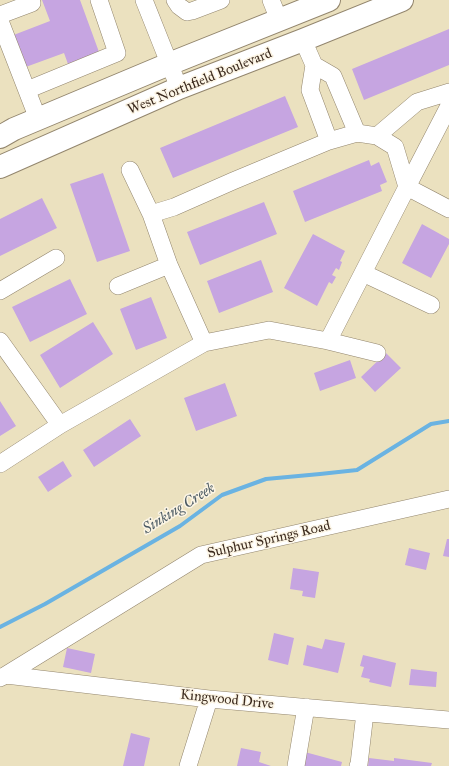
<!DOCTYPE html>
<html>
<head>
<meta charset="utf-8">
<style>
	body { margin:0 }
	canvas { display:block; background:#ebe1bf }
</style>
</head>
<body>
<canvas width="449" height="766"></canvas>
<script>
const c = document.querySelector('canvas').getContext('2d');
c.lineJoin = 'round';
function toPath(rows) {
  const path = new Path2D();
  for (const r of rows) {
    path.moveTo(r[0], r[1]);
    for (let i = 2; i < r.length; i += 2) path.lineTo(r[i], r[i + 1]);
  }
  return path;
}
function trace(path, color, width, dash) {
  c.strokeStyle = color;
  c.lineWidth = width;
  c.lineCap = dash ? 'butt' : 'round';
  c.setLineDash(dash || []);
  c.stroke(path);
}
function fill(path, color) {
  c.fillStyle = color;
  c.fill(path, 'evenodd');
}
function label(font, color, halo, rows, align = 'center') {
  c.font = font + ' "IM FELL Great Primer",serif';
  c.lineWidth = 3;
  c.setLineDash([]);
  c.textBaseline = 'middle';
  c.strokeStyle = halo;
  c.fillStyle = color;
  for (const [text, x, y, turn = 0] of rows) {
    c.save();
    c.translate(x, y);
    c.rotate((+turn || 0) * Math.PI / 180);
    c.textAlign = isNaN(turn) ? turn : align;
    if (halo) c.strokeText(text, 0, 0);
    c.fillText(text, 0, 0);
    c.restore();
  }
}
trace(toPath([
	[0,627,45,604,180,526,222,495,266,479,320,474,357,470,431,424,449,421]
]), '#6ab3e2', 4);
fill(toPath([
	[42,0,80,0,99,52,68,64,64,53,23,68,11,36,50,21],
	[449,29,449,65,364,100,352,69],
	[285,96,298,127,173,178,160,148],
	[369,160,371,166,379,162,387,182,380,185,382,191,305,222,293,191],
	[103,173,130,251,97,262,70,184],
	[42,198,57,228,0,256,0,219],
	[264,202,277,234,200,265,187,232],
	[422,224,449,239,449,244,431,278,402,263],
	[313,234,345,251,340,261,342,262,339,270,336,268,332,275,336,277,332,284,329,282,317,306,284,288],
	[261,260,273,292,219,313,207,281],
	[70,279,87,314,30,342,12,307],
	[151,297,167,338,136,350,120,309],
	[93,322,113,354,60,388,40,355],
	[386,353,401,368,375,392,361,377],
	[350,360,356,378,320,391,314,373],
	[225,383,237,416,196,431,184,398],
	[0,401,16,426,0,436],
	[130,419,141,436,94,467,83,450],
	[63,461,72,476,48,492,38,477],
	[447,539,449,539,449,557,443,556],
	[409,548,430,553,426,570,405,565],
	[293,568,319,572,315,598,302,596,303,591,290,589],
	[274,633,294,638,288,665,268,660],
	[325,639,345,643,338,673,303,665,307,645,322,649],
	[67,648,95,654,91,673,63,667],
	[363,655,396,663,391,687,369,682,370,679,361,677,364,667,360,666],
	[411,669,437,672,436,687,409,685],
	[131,733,150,738,144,766,123,766],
	[241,748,261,752,259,762,271,766,237,766],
	[301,751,342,762,341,766,298,766],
	[369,758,394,761,394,758,432,763,431,766,368,766]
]), '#c6a5e1');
const minor = toPath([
	[144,0,179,88],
	[175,0,179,6,187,12,192,11,221,0],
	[271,0,279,20],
	[0,15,32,3],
	[0,21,38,119],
	[303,40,314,65,310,90,329,141],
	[314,65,333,76,357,133],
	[27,90,117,53,99,0],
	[449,106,407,187,449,209],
	[357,133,377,136,395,147,407,187,328,341,269,330,204,343,169,265,151,214,174,207,233,181,329,141,357,133],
	[377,136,417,102,449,92],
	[130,170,151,214],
	[363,273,431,305],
	[118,286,169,265],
	[0,291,56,258],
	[0,341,60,425,204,343],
	[328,341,377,353],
	[0,464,60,425],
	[6,675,209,699,449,720],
	[0,678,6,675,201,555,449,499],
	[188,766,209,699],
	[296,766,306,707],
	[358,766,359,764,365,713]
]);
const major = toPath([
	[0,137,14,129,169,64,329,0],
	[0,167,179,88,303,40,402,0]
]);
trace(minor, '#93866e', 18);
trace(major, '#93866e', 24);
trace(minor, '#fff', 17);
trace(major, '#fff', 22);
label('14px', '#3b2a1e', '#fcf5e5', [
	["West Northfield Boulevard",200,82,-22],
	["Sulphur Springs Road",269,540,-13],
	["Kingwood Drive",227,700,6]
]);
label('italic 15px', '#4b5a63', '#fcf5e5', [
	["Sinking Creek",179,509,-32]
]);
</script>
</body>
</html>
